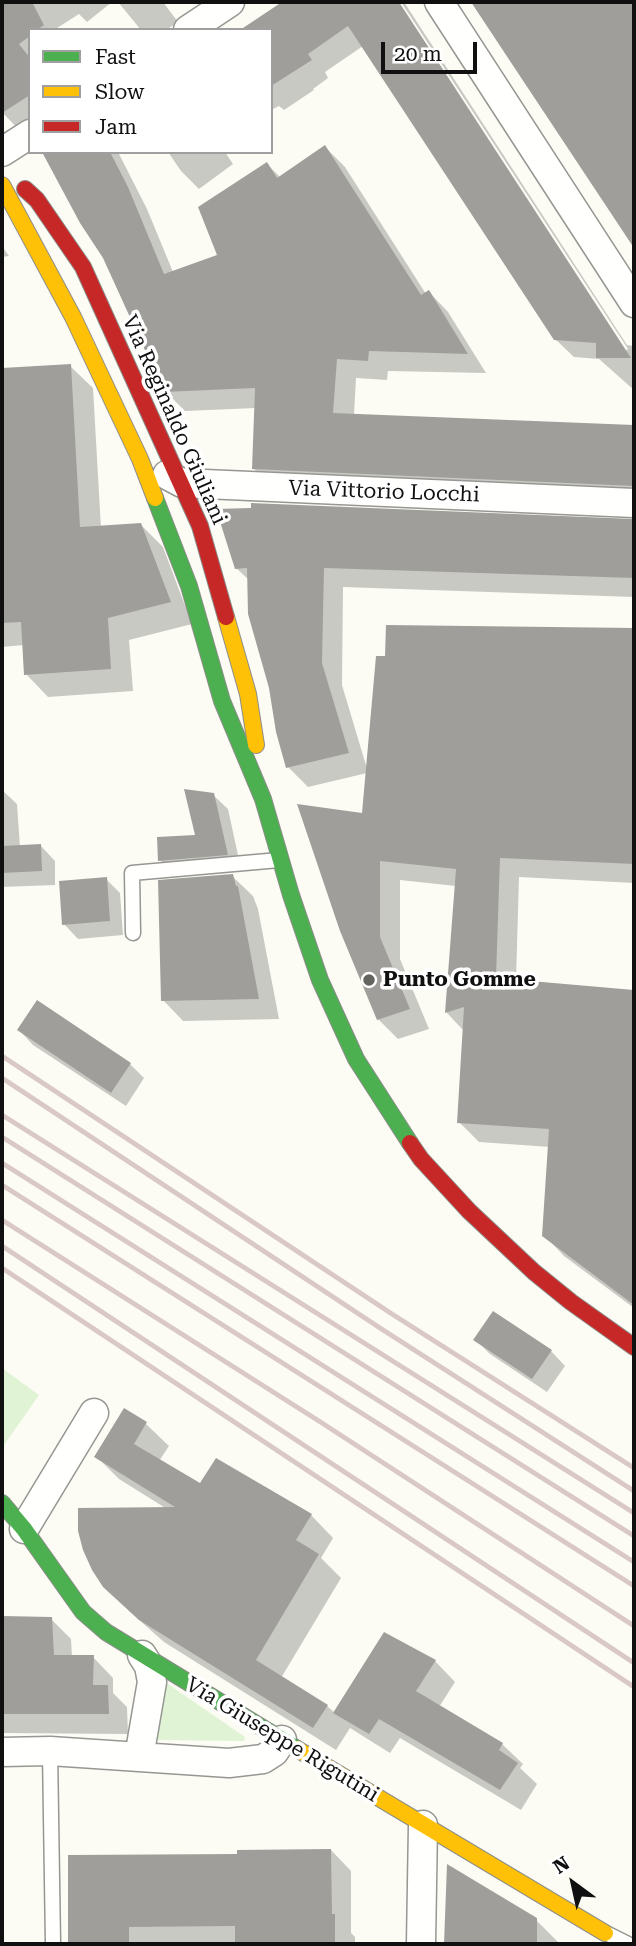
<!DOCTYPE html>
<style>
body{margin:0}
#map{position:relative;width:636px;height:1946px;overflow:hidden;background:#fcfcf5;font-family:"Roboto Serif",serif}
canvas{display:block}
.frame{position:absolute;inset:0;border:4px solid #101010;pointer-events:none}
.legend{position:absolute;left:28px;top:28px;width:245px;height:126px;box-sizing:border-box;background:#fff;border:2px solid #9f9f9f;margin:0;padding:9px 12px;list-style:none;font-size:21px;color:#101010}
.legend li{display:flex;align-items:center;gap:14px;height:35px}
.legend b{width:35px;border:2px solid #9f9f9f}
.north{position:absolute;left:538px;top:1848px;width:70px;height:70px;-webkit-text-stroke:5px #fff;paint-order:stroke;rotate:327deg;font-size:19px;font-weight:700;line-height:28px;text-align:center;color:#101010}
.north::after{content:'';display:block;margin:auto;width:24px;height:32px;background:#101010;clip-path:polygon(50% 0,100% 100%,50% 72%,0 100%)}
.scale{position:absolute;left:381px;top:42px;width:96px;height:32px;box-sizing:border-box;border:4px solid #101010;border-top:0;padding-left:9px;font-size:21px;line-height:24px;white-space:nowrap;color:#101010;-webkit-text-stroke:5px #fff;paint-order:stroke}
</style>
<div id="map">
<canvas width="636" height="1946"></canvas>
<div class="frame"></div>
<ul class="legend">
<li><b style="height:9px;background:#4caf50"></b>Fast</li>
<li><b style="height:9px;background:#ffc107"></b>Slow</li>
<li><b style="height:9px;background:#c62828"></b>Jam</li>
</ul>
<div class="north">N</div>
<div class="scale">20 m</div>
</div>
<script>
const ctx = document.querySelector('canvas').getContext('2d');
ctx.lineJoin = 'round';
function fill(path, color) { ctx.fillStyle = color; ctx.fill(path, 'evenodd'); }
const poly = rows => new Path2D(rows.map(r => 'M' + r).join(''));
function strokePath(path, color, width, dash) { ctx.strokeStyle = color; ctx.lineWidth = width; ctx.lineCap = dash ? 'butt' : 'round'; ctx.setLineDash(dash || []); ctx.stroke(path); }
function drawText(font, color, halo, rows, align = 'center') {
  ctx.font = font + ' "Roboto Serif",serif'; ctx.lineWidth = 7; ctx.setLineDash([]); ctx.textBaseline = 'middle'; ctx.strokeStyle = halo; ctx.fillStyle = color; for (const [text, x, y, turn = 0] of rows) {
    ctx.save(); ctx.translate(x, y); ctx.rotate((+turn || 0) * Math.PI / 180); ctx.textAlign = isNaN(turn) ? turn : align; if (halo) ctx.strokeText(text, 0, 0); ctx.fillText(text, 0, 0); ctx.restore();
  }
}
const green = poly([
 [2,1368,39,1395,2,1448],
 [165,1682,245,1737,244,1741,154,1740]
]);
const shadow = poly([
 [2,2,112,2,87,22,79,14,54,30,30,30,30,124,20,131,2,112],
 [118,2,163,2,178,22,166,30,141,30],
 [283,2,397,2,625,351,628,349,401,2,404,2,627,345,634,346,634,390,599,359,574,357,555,339,363,46,325,72,328,78,313,89,314,90,284,110,279,106,271,110,271,30,242,30],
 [474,2,634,2,634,248],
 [325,147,345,167,426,294,429,292,448,312,486,373,388,371,387,380,356,378,354,415,634,427,634,505,274,489,254,469,256,408,185,411,165,391,59,152,118,152,147,209,173,272,220,256,267,164,281,178],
 [168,152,225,152,233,164,199,189,181,171],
 [2,246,9,256,2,257],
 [70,366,93,388,101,528,140,524,163,547,192,624,129,640,133,691,48,697,26,674,24,645,2,647,2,369],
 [252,505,634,521,634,597,343,587,342,685,368,772,387,658,387,627,634,630,634,883,519,877,516,981,634,991,634,1308,564,1256,544,1235,550,1147,479,1142,459,1122,464,1031,447,1013,456,886,400,880,400,959,429,1029,398,1039,378,1019,364,815,367,773,308,787,288,767,249,580,236,568],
 [2,790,17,804,20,847,41,846,55,861,55,885,2,887],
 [213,795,228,809,241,869,174,875,160,860,197,837],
 [232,876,253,896,258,909,279,1019,183,1021,163,1000],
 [106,879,120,893,123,935,78,939,64,924],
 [19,1030,130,1064,144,1078,126,1106,33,1045],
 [476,1340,551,1351,565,1366,547,1392,490,1354],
 [146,1424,169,1446,159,1461,201,1485,311,1515,333,1538,321,1558,341,1578,281,1678,327,1706,335,1713,384,1634,435,1661,455,1682,439,1707,502,1744,523,1764,520,1768,537,1784,521,1810,400,1738,390,1753,350,1728,336,1750,164,1642,128,1610,167,1509,119,1479,96,1456],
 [2,1619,51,1619,71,1639,72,1657,93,1657,113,1678,113,1693,127,1707,128,1734,2,1733],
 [331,1850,351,1871,351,1933,355,1937,355,1944,70,1944,69,1857,239,1855],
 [448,1867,536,1920,560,1944,446,1944]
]);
const building = poly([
 [2,2,32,2,44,25,37,30,30,30,30,36,19,44,30,58,30,95,2,113],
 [282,2,399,2,631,358,596,358,596,343,554,340,348,26,308,54,312,60,271,86,271,30,240,30],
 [471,2,634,2,634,248,510,61],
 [325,145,421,295,429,290,468,354,369,351,368,361,337,359,333,413,634,425,634,486,252,469,255,388,164,392,103,258,80,223,42,152,110,152,128,187,164,274,217,255,198,207,267,162,277,178],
 [71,364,80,527,141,523,171,602,108,618,111,669,24,675,21,622,2,623,2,368],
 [251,503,634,519,634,578,324,568,322,663,349,753,286,768,276,732,269,688,248,614,247,568,235,569,216,509,251,508],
 [386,625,634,628,634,864,500,858,496,978,634,990,634,1305,542,1236,549,1129,457,1123,464,1007,445,1013,456,869,380,861,380,937,410,1009,377,1020,340,931,297,804,362,813,376,656,385,656],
 [184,789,214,793,228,855,158,861,157,837,195,835],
 [41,844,42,871,2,873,2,846],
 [233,874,236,886,238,886,259,999,161,1001,158,880],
 [107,877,110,921,62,925,59,881],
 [37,1000,131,1063,111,1093,17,1030],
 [493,1311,552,1350,532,1379,473,1340],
 [124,1408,147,1422,134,1444,200,1483,216,1458,312,1514,296,1540,319,1554,256,1660,328,1705,313,1728,139,1620,103,1587,92,1570,83,1550,78,1531,78,1508,175,1507,94,1457],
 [2,1616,52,1617,54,1655,94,1655,93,1685,108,1685,109,1714,4,1714],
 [384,1632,436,1660,416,1691,503,1743,499,1750,518,1763,500,1790,379,1719,369,1734,333,1713],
 [331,1849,332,1914,335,1914,335,1944,235,1944,235,1926,129,1927,129,1944,68,1944,68,1855,237,1854,237,1850],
 [447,1864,537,1918,537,1944,444,1944]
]);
const lane = poly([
 [133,933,132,873,279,860],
 [50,1751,53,1944],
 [606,1933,628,1944]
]);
const street = poly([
 [439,2,634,303],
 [188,30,230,2],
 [2,152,30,134],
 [167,475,182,483,634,503],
 [24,1529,94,1413],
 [2,1752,50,1751,229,1763,263,1759,274,1752,282,1740],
 [139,1757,152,1682,149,1666,142,1655],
 [421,1944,423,1825]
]);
const fast = poly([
 [155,498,189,586,222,701,263,799,291,895,320,980,356,1059,410,1143],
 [2,1503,24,1529,83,1612,106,1632,297,1749]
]);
const slow = poly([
 [2,185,73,317,140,459,155,498],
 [226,617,248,694,256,745],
 [297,1749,605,1933]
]);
const jam = poly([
 [25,189,37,200,83,267,200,526,226,617],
 [410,1143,421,1159,469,1211,534,1272,571,1302,634,1347]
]);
const rail = poly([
 [2,1056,392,1314,634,1468],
 [2,1078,380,1328,634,1491],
 [2,1115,634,1513],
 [2,1137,634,1536],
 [2,1163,634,1562],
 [2,1185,634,1586],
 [2,1220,322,1423,634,1626],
 [2,1246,634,1663],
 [2,1268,634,1687]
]);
const markers = [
 [369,980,7,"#636360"]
];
const streetNames = [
 ["Via Reginaldo Giuliani",174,420,66],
 ["Via Vittorio Locchi",384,492,2],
 ["Via Giuseppe Rigutini",282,1740,31]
];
const poiNames = [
 ["Punto Gomme",383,980]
];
fill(green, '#e0f3d4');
fill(shadow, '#0003');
fill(building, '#a09e9a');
strokePath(lane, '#969693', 17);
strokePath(street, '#969693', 31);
strokePath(fast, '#8d8d8a', 18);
strokePath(slow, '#8d8d8a', 18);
strokePath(jam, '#8d8d8a', 18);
strokePath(lane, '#fffffe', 14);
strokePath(street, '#fffffe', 28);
strokePath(fast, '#4caf50', 16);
strokePath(slow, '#ffc107', 16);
strokePath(jam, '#c62828', 16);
strokePath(rail, '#d9c8c5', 5);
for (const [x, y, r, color] of markers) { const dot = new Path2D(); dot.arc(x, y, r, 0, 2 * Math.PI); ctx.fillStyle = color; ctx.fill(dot); strokePath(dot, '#fff', 2.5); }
drawText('21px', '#101010', '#fff', streetNames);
drawText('bold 21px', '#101010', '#fff', poiNames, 'left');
</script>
